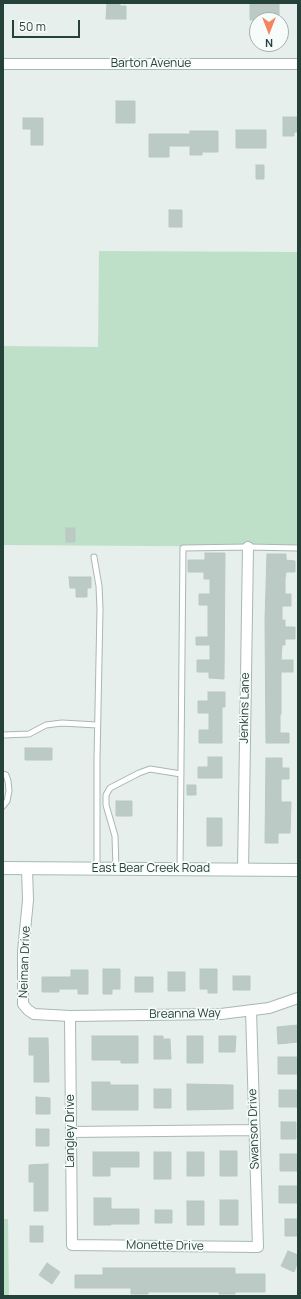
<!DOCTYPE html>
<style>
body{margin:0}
#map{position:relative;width:301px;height:1299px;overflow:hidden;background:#e6efeb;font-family:Manrope,sans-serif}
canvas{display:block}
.frame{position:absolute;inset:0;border:4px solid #24423a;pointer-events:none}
.north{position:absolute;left:249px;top:12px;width:40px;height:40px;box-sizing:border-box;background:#f7fbf9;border:1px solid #a3b1ad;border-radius:50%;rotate:180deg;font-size:11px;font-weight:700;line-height:16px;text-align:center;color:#24423a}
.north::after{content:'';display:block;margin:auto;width:14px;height:18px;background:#f4845f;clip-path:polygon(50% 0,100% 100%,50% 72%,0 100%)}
.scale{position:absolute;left:12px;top:20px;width:68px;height:18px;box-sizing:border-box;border:2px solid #24423a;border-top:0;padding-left:5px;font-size:12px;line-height:14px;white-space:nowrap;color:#24423a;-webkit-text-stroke:3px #f7fbf9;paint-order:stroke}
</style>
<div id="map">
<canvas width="301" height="1299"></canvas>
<div class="frame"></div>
<div class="north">N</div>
<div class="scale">50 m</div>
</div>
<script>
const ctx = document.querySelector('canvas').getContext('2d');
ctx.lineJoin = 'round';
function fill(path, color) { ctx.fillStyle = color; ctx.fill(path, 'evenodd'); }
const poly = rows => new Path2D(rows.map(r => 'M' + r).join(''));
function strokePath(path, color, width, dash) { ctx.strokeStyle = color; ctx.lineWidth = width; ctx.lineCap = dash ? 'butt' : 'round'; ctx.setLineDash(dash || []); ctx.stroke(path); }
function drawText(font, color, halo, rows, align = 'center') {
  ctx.font = font + ' Manrope,sans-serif'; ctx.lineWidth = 3.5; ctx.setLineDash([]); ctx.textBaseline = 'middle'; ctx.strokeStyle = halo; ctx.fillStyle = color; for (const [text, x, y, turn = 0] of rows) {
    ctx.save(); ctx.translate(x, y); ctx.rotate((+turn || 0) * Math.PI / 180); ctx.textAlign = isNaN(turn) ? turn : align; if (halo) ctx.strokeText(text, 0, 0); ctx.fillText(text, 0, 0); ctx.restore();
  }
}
const green = poly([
 [99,251,298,252,298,547,3,545,3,346,98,347],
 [3,1219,8,1219,9,1296,3,1296]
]);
const building = poly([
 [107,3,120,3,120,6,126,6,126,19,106,19,107,3],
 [250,3,279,3,279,18,272,18,272,20,250,20,250,3],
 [116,101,135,101,135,123,116,123,116,101],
 [283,117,298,117,298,132,294,132,294,136,283,136,283,117],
 [23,118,43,118,43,145,31,145,31,129,23,129,23,118],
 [236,130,266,130,266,148,236,148,236,130],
 [190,131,218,131,218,152,202,152,202,155,190,155,190,146,169,146,169,157,149,157,149,134,190,134,190,131],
 [256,165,264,165,264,179,256,179,256,165],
 [169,210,182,210,182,227,169,227,169,210],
 [66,528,75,528,75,542,66,542,66,528],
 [205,553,225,553,224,679,209,678,209,672,197,672,197,660,210,660,210,645,196,645,196,637,208,637,208,605,199,605,199,594,210,594,210,579,204,579,204,572,188,572,188,560,205,560,205,553],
 [267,554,286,554,286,560,295,561,295,572,286,572,285,579,285,594,291,594,291,606,282,606,282,620,285,620,285,627,295,627,295,639,285,639,285,645,282,645,281,660,293,660,293,672,281,672,281,714,280,714,280,733,289,733,289,743,266,743,265,620,267,554],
 [69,577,91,577,91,588,87,588,87,597,76,597,76,588,70,588,69,577],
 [208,692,225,692,225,707,222,707,222,743,199,743,199,730,209,730,209,713,198,713,198,701,208,701,208,692],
 [25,748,52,748,52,760,25,760,25,748],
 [208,757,222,757,222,778,198,778,198,767,208,767,208,757],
 [266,758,282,758,282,768,289,768,289,779,281,779,281,802,291,802,290,833,278,833,278,843,265,843,266,758],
 [187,785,196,785,196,795,187,795,187,785],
 [116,801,132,801,132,816,116,816,116,801],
 [207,818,222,818,222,846,207,846,207,818],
 [103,969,120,969,120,989,112,989,112,994,103,994,103,969],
 [200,969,217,969,217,993,208,993,208,989,200,989,200,969],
 [71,970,88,970,88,994,78,994,78,989,59,989,59,992,42,992,42,977,71,977,71,970],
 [168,972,185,972,185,991,168,991,168,972],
 [233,976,250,976,250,990,233,990,233,976],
 [135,977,153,977,153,992,135,992,135,977],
 [298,1025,298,1042,278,1044,277,1027,298,1025],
 [92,1036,138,1036,138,1063,121,1063,121,1060,92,1060,92,1036],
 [154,1036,163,1036,163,1039,170,1039,171,1059,154,1059,154,1036],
 [187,1036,203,1036,203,1063,187,1063,187,1036],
 [219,1036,236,1036,235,1052,219,1052,219,1036],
 [29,1038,48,1038,49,1082,34,1082,34,1055,29,1055,29,1038],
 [278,1057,298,1057,298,1074,278,1074,278,1057],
 [92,1082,110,1082,110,1085,138,1085,138,1110,92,1110,92,1082],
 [187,1084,233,1085,233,1109,187,1110,187,1084],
 [154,1089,171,1089,171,1108,154,1108,154,1089],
 [279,1090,298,1090,298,1107,279,1107,279,1090],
 [36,1097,50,1098,50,1114,36,1114,36,1097],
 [281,1122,296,1122,296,1139,281,1139,281,1122],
 [36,1129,49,1129,49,1146,36,1146,36,1129],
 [220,1151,237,1151,237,1176,220,1176,220,1151],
 [93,1152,139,1152,139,1167,110,1167,110,1176,93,1176,93,1152],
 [154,1152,171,1152,171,1179,154,1179,154,1152],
 [187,1152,204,1152,204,1176,187,1176,187,1152],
 [280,1154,298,1154,298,1171,280,1171,280,1154],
 [48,1164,48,1211,34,1211,34,1182,29,1182,29,1165,48,1164],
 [279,1186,298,1186,298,1203,279,1203,279,1186],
 [94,1198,111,1198,111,1209,139,1209,139,1224,111,1224,111,1225,94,1225,94,1198],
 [220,1200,238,1200,238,1225,220,1225,220,1200],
 [187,1201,204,1201,204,1225,187,1225,187,1201],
 [155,1210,172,1210,172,1223,155,1223,155,1210],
 [285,1219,298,1219,298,1236,285,1236,285,1219],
 [30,1226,43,1226,43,1242,30,1242,30,1226],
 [288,1251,298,1255,298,1262,294,1272,281,1266,288,1251],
 [47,1263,60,1272,52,1284,39,1275,47,1263],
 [103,1268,235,1268,235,1274,265,1274,265,1292,235,1292,235,1294,219,1294,219,1292,148,1292,148,1294,131,1294,131,1288,75,1288,75,1275,103,1275,103,1268]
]);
const service = poly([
 [94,557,99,586,100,609,97,759,97,868],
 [3,735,29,734,46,725,62,723,97,725],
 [3,774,6,775,8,781,9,791,7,801,3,806],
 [116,869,115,836,106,805,106,795,110,788,139,773,150,769,181,774],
 [180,869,183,548,248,547,298,548]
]);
const minor = poly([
 [3,64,298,64],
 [27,869,28,900,23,951,23,1004,28,1010,34,1014,70,1016,221,1014,269,1008,298,998],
 [243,870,248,547],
 [70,1016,72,1245,258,1247,251,1010],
 [71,1132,254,1130]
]);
const secondary = poly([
 [3,868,298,870]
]);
const streetNames = [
 ["Barton Avenue",151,64],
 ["Jenkins Lane",245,708,-89],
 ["East Bear Creek Road",151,869],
 ["Neiman Drive",25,962,-88],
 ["Breanna Way",185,1014,-1],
 ["Swanson Drive",254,1129,-92],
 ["Langley Drive",71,1131,-90],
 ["Monette Drive",165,1246,1]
];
fill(green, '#bfe0c8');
fill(building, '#bbcac4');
strokePath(building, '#b8c9c2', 1);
strokePath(service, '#a8b8b2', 7);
strokePath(minor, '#a8b8b2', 12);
strokePath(secondary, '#a4bbb3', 14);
strokePath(service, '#fff', 5);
strokePath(minor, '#fff', 10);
strokePath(secondary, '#fff', 12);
drawText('12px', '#24423a', '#f7fbf9', streetNames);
</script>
